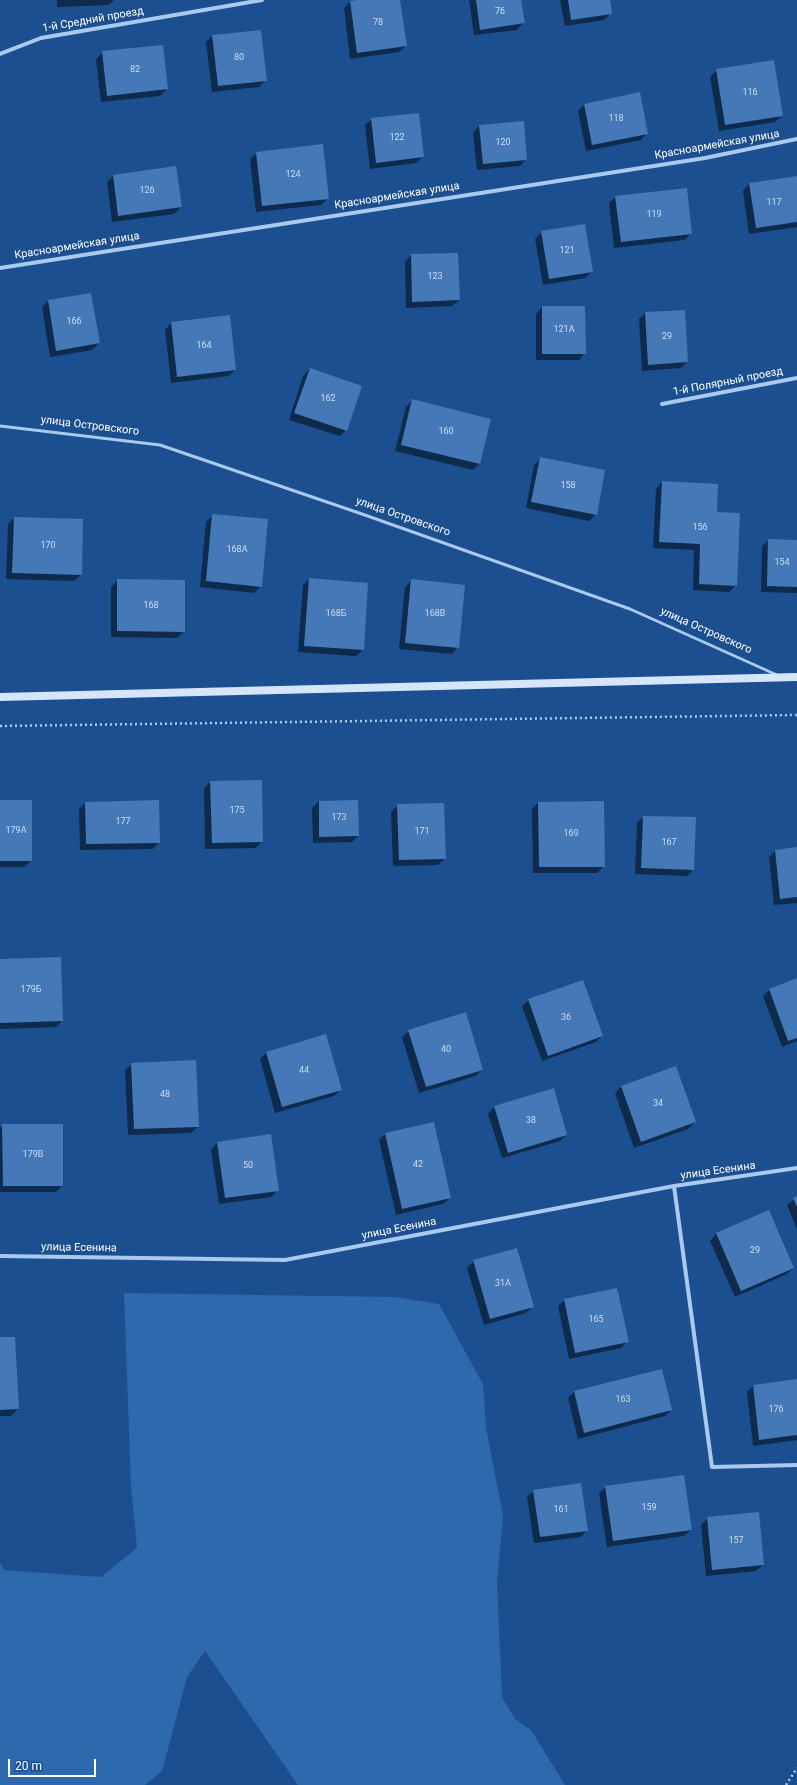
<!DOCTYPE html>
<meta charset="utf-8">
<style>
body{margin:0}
#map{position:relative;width:797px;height:1785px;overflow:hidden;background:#1b4f8f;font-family:Roboto,sans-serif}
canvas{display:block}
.scale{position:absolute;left:8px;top:1759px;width:88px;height:18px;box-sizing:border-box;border:2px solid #fff;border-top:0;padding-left:5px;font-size:12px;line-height:14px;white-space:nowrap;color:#fff;-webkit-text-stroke:3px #1b4f8f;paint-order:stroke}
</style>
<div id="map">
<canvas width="797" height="1785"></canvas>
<div class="scale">20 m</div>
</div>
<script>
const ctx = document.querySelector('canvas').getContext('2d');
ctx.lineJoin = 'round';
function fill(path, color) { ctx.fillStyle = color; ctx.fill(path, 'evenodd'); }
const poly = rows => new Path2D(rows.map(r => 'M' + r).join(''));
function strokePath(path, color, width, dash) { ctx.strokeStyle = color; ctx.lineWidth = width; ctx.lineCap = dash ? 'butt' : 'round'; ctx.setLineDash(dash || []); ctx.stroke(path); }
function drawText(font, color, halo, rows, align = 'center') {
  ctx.font = font + ' Roboto,sans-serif'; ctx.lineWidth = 3; ctx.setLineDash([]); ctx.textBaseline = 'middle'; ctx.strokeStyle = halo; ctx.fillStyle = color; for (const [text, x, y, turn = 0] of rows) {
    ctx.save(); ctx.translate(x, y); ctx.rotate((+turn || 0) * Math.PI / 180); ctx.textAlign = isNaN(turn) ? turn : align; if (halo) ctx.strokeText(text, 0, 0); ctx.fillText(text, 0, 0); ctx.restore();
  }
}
const green = poly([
 [124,1293,395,1297,439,1304,483,1384,486,1428,503,1515,497,1583,502,1697,515,1719,531,1730,565,1785,298,1785,205,1651,187,1677,162,1771,145,1785,0,1785,0,1563,4,1570,101,1577,137,1548,131,1486]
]);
const shadow = poly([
 [57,0,114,0,108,5,57,7],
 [364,0,399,0,406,46,399,52,350,59,344,8,350,2],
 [469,0,520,0,523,23,517,30,474,35],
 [560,0,609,0,611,13,604,20,565,26],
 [212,36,266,80,259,87,212,92,206,42],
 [103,52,167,89,160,96,101,102,96,59],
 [717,70,782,116,775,122,719,131,710,77],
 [639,93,647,133,641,140,586,151,578,111,584,105],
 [372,119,423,157,416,163,370,169,365,125],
 [479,126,526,159,520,166,477,170,473,133],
 [257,153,328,198,321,205,256,212,250,159],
 [113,176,181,207,174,214,112,222,107,182],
 [797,177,797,227,749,234,743,191,749,184],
 [615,197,691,233,685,240,614,248,609,203],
 [542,232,592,271,585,278,543,285,535,239],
 [411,255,459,300,452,306,406,308,405,262],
 [48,301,99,343,92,350,50,357,42,307],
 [542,307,585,353,579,360,536,360,536,314],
 [645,313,687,362,681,368,642,371,639,319],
 [171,323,235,370,229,376,171,383,165,330],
 [310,369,346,430,340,436,289,420,303,376],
 [412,401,490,420,479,464,473,470,395,451,406,407],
 [541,458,596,514,589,521,526,508,534,465],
 [662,482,716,513,736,585,729,592,693,590,694,550,653,548,656,489],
 [213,515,261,586,254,593,200,587,206,522],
 [14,518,81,575,74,581,6,579,8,524],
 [769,540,797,541,797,593,761,592,762,546],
 [309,579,363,650,356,656,298,652,303,585],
 [118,580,184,631,177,638,111,637,111,587],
 [412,580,458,647,452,654,399,649,405,587],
 [210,782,262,841,256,848,205,849,204,788],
 [0,801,31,861,24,867,0,867],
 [319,801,357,801,358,836,352,842,313,843,312,808],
 [85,803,159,842,153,849,80,850,79,809],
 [538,803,604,866,597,873,533,873,532,809],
 [398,805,445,859,438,865,393,866,391,812],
 [643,817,693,870,687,876,635,874,637,823],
 [797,848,797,903,774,905,769,857,775,851],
 [0,960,62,1021,56,1027,0,1029],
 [797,979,797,1041,782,1047,763,996,770,989],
 [529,1000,602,1036,596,1042,542,1061,522,1006],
 [409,1031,482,1070,476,1076,419,1093,402,1037],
 [267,1052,341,1089,334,1096,275,1113,260,1059],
 [132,1064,198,1127,191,1133,128,1135,125,1070],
 [621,1087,695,1122,688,1129,634,1148,615,1093],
 [553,1090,566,1135,560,1141,502,1158,488,1114,494,1107],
 [433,1123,450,1198,443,1204,396,1215,379,1140,385,1134],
 [3,1125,62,1186,56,1192,0,1192,0,1128],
 [270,1135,278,1190,271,1197,219,1204,211,1150,217,1143],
 [797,1197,797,1229,787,1205],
 [768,1212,793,1268,787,1274,735,1297,710,1241,716,1234],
 [474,1261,532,1307,526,1313,484,1325,467,1268],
 [565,1300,627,1342,621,1348,569,1359,558,1306],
 [0,1338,14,1338,18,1409,11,1416,0,1416],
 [661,1370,671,1410,665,1416,578,1439,568,1398,574,1392],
 [797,1380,797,1440,753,1446,747,1392,753,1386],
 [606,1487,691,1530,684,1536,607,1547,599,1493],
 [534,1491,587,1530,581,1537,534,1543,527,1497],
 [708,1518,763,1565,756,1571,706,1576,701,1525]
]);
const building = poly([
 [357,0,400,0,407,46,357,53,350,1],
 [476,0,521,0,525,23,480,30],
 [568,0,610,0,612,14,571,20],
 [261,30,267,81,218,86,212,35],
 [163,45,168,89,107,96,102,51],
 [774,60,783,116,725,125,716,69],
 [640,92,648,134,592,145,584,104],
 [419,113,424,157,376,163,371,118],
 [524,121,527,160,483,164,479,125],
 [323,144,329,199,262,206,256,152],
 [176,166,182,207,118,216,113,175],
 [797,176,797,222,756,228,749,183],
 [687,188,692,234,621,242,615,196],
 [585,224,593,272,549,279,541,231],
 [458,253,460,300,412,302,411,254],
 [91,293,100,343,56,351,48,300],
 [542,306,585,306,586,354,542,354],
 [685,310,688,362,648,365,645,312],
 [230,315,236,370,177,377,171,322],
 [310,368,362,386,347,431,294,413],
 [412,399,491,419,480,464,401,445],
 [540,457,605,470,597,515,531,502],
 [662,481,718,484,717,512,740,513,737,586,699,584,700,544,659,542],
 [212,514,268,519,262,587,206,581],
 [14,517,83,519,82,575,12,573],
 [768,539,797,540,797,587,767,586],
 [309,578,368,583,364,650,304,646],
 [117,579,185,580,185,632,117,631],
 [411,579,465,585,459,648,405,643],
 [262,780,263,842,212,843,210,781],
 [0,800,32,800,32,861,0,861],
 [159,800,160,843,86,844,85,802],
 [358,800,359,836,319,837,319,801],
 [604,801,605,867,539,867,538,802],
 [444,803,446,859,399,860,397,804],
 [643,816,696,817,694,870,641,868],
 [797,847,797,897,780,899,775,850],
 [61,957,63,1021,0,1023,0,959],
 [797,978,797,1038,788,1041,769,989],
 [583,980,603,1036,548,1056,528,999],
 [466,1012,483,1070,426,1087,408,1030],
 [326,1034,342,1090,282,1107,266,1052],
 [196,1060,199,1127,134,1129,131,1063],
 [676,1066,696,1122,641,1142,621,1086],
 [554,1088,567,1135,508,1153,494,1106],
 [434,1122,451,1198,402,1209,385,1133],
 [2,1124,63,1124,63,1186,3,1186],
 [271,1134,279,1191,225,1198,217,1142],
 [797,1196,797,1207,793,1198],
 [769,1210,794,1268,741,1291,716,1233],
 [517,1248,534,1307,490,1319,473,1260],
 [617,1288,629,1342,575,1353,564,1299],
 [0,1337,15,1337,19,1409,0,1410],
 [662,1369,672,1410,584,1433,574,1391],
 [797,1379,797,1435,759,1440,753,1385],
 [684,1475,692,1530,613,1541,605,1486],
 [581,1483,588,1531,540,1537,533,1490],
 [759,1512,764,1565,712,1570,707,1517]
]);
const path = poly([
 [0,726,797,715],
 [786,1785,797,1768]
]);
const lane = poly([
 [0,426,160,445,362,514,630,609,777,675]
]);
const street = poly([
 [0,54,41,38,262,0],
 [0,268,705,158,797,139],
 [662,404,797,378],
 [674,1186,712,1467,797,1465],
 [0,1256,285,1260,674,1186,797,1168]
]);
const secondary = poly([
 [0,697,797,677]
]);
const numberNames = [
 ["76",500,12],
 ["78",378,23],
 ["80",239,58],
 ["82",135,70],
 ["116",750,93],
 ["118",616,119],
 ["122",397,138],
 ["120",503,143],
 ["124",293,175],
 ["126",147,191],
 ["117",774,203],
 ["119",654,215],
 ["121",567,251],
 ["123",435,277],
 ["166",74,322],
 ["121А",564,330],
 ["29",667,337],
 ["164",204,346],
 ["162",328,399],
 ["160",446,432],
 ["158",568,486],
 ["156",700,528],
 ["170",48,546],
 ["168А",237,550],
 ["154",782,563],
 ["168",151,606],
 ["168Б",336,614],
 ["168В",435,614],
 ["175",237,811],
 ["173",339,818],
 ["177",123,822],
 ["179А",16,831],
 ["171",422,832],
 ["169",571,834],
 ["167",669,843],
 ["179Б",31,990],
 ["36",566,1018],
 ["40",446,1050],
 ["44",304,1071],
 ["48",165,1095],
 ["34",658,1104],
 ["38",531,1121],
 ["179В",33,1155],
 ["42",418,1165],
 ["50",248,1166],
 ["29",755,1251],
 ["31А",503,1284],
 ["165",596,1320],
 ["163",623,1400],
 ["176",776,1410],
 ["159",649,1508],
 ["161",561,1510],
 ["157",736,1541]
];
const streetNames = [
 ["1-й Средний проезд",93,20,-10],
 ["Красноармейская улица",717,145,-10],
 ["Красноармейская улица",397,196,-9],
 ["Красноармейская улица",77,246,-9],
 ["1-й Полярный проезд",728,382,-11],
 ["улица Островского",90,426,7],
 ["улица Островского",403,517,19],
 ["улица Островского",706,631,24],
 ["улица Есенина",718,1171,-8],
 ["улица Есенина",399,1229,-11],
 ["улица Есенина",79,1248,1]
];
fill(green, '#2e69ad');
fill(shadow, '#0007');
fill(building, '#4478b7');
strokePath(path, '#a9c9ee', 2.5, [2, 3]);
strokePath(lane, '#a9c9ee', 3);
strokePath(street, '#a9c9ee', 4);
strokePath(secondary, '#d6e6fa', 8);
drawText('9px', '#d0dded', null, numberNames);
drawText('11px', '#fff', '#1b4f8f', streetNames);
</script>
